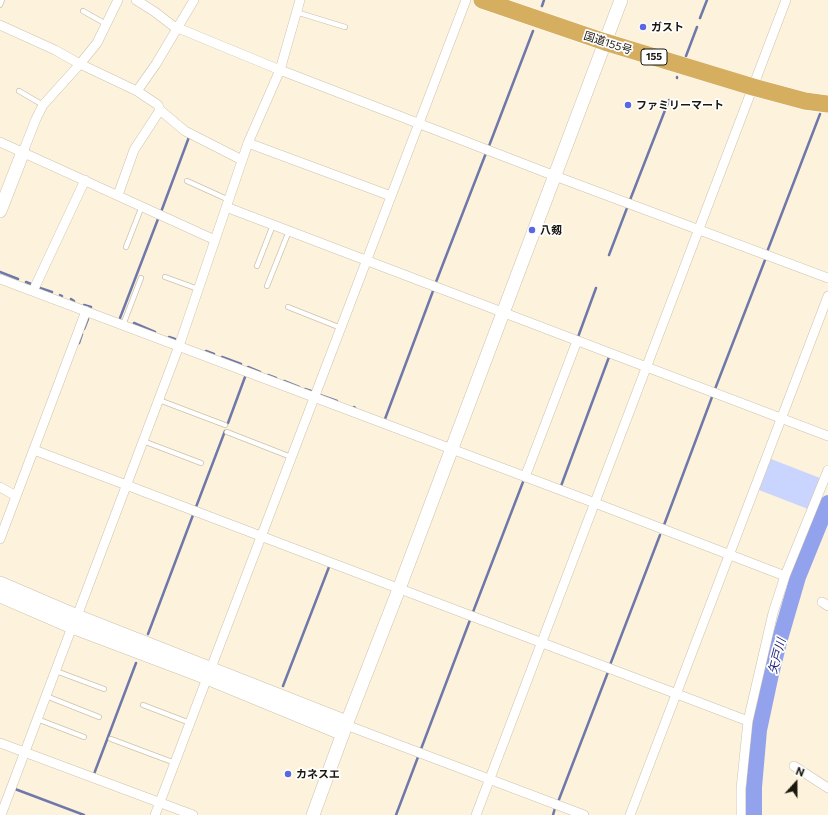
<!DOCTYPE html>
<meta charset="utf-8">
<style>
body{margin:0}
#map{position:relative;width:828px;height:815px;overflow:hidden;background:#fdf2dc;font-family:Commissioner,sans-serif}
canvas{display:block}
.north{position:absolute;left:776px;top:763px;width:40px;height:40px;-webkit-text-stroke:3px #fff;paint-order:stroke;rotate:21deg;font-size:11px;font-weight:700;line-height:16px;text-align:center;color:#1b170f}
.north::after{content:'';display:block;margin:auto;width:14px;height:18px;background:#1b170f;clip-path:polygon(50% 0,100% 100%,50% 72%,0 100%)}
</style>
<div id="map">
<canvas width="828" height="815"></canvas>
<div class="north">N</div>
</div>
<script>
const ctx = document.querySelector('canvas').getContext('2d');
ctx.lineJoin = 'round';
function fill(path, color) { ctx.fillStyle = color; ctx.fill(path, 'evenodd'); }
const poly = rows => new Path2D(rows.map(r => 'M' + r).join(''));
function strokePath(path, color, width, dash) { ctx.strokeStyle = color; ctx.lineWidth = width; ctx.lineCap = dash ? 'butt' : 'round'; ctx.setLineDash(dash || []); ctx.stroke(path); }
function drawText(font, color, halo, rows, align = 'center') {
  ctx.font = font + ' Commissioner,"Noto Sans JP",sans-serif'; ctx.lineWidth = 3.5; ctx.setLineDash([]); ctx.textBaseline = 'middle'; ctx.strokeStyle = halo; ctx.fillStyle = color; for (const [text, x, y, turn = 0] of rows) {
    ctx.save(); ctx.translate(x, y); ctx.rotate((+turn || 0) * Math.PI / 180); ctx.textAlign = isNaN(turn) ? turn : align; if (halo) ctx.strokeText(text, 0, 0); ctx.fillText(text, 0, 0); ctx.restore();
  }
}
const green = poly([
 [771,459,820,478,808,509,759,490]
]);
const stream = poly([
 [542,6,544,0],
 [700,18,707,0],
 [686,56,697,27],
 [677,78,677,77],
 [489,146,533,31],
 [630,200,669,100],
 [161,212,189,137],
 [767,252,820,114],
 [609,255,627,208],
 [0,272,18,279],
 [26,282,31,284],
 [436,282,486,153],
 [40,288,52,292],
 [60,295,62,296],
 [71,299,74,301],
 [84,305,91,307],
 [120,318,158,219],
 [134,323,155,332],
 [84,329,88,319],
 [169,337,175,339],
 [579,337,578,337,596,288],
 [79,343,82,334],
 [206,351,214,354],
 [222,357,241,364],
 [248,367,260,372],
 [268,375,276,378],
 [284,381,299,387],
 [305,389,311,391],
 [715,389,765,260],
 [320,395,337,401],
 [354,407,355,408],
 [385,419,433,291],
 [228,423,245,377],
 [561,486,609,357],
 [196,507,225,431],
 [664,525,712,397],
 [473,612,523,482],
 [148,634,193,515],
 [610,665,660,535],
 [283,686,329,567],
 [421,749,470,620],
 [94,774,136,663],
 [15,789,84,815],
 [558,802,608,672],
 [396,815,418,757],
 [553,815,555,808]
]);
const river = poly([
 [754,815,754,787,759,730,771,674,779,642,798,577,828,503]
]);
const lane = poly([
 [0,5,2,0],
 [83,11,106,24],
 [296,12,345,27],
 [19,91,43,105],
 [187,181,229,200],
 [126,247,142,206],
 [257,266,273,225],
 [165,277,198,289],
 [267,286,289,231],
 [288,307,341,328],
 [123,325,141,278],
 [159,400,225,425],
 [227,432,291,457],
 [143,441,201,463],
 [56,671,104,689],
 [46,696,99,717],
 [143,705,190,723],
 [37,719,84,737],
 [111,739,175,763]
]);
const street = poly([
 [136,0,155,12,177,29],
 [0,25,55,50,80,64,137,91,158,105,160,110,185,131,242,160],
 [178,28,280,70,555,176,828,278],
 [137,91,156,64,194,0],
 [0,142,215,240],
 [248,143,391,196],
 [23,152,36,119,43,105,80,64,97,43,118,0],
 [118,195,134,150,160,110],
 [226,207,828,436],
 [0,279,595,503,785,576],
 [33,291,85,180],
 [34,450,748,721],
 [525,477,577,341],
 [0,487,16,496],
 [0,539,86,311],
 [822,602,828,606],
 [77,616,179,346,248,143,280,70,300,0],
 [211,668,466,0],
 [346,725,584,815],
 [0,743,193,815],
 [794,766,828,788],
 [1,815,72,627],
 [155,815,207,678],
 [476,815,786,0],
 [630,815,828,296],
 [741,815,741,789,748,721,773,613,785,576,828,470]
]);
const secondary = poly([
 [0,211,23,152],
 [0,583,77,616,347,722],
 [0,596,72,627,207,678,343,734],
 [313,815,346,725,399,589,466,411,621,0]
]);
const highway = poly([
 [482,0,605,42,753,87,805,101,828,104]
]);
const markers = [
 [643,27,4,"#5968df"],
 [628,105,4,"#5968df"],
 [532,230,4,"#5968df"],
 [288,774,4,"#5968df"]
];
const shields = [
 [654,57,26]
];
const shieldNames = [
 ["155",654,57]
];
const poiNames = [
 ["ガスト",651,27],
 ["ファミリーマート",636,105],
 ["八剱",540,230],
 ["カネスエ",296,774]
];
const streetNames = [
 ["国道155号",608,43,18]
];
const waterNames = [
 ["矢戸川",777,656,-75]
];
fill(green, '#c9d4ff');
strokePath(stream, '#6e78aa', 2.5);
strokePath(river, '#92a2ed', 16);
strokePath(lane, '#cdc2ad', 6);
strokePath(street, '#cdc2ad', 10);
strokePath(secondary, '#cdc2ad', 14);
strokePath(highway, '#fff', 18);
strokePath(lane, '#fff', 4.5);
strokePath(street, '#fff', 9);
strokePath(secondary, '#fff', 13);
strokePath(highway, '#d5ae60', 17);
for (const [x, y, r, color] of markers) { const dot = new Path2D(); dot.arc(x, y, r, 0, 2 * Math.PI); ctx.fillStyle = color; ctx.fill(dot); strokePath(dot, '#fff', 1.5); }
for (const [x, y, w] of shields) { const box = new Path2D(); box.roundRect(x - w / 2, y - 8, w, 16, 3); ctx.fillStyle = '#fff'; ctx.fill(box); strokePath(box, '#1b170f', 1); }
drawText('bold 10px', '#1b170f', null, shieldNames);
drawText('bold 11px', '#1b170f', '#fff', poiNames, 'left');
drawText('11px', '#1b170f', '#fff', streetNames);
drawText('italic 12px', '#1f2175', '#fff', waterNames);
</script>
